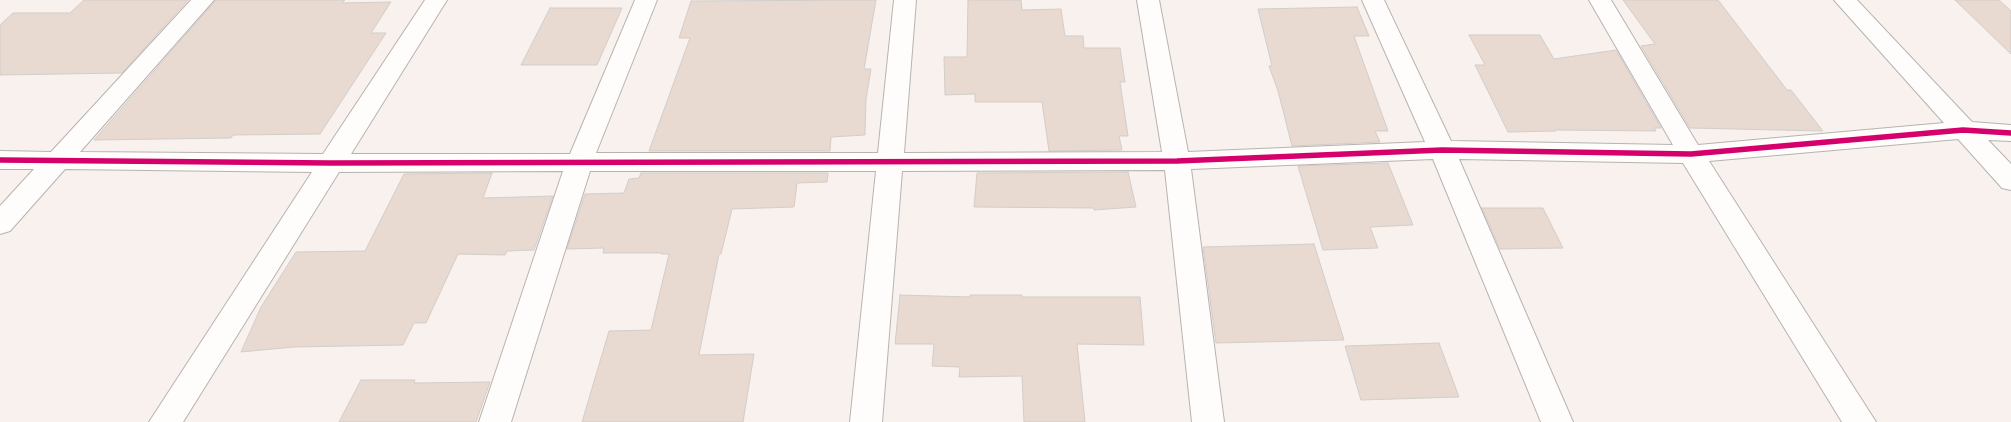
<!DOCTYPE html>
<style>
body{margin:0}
canvas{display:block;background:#f8f1ee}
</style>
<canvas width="2011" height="422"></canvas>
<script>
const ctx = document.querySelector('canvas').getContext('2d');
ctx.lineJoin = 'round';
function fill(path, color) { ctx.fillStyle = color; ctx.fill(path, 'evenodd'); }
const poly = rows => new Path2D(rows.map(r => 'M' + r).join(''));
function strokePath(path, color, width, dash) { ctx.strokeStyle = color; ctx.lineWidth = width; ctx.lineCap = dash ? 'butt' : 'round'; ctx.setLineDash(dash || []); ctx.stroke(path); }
const building = poly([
 [84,0,188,0,122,73,0,75,0,25,13,13,70,13,84,0],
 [216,0,345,0,342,3,391,2,371,33,386,33,320,134,233,135,231,138,94,140,216,0],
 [876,0,864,69,871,69,866,99,865,135,831,137,830,151,649,151,690,38,679,38,691,1,876,0],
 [968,0,1021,0,1022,10,1061,9,1065,36,1083,36,1084,48,1120,48,1125,82,1120,82,1128,136,1119,136,1122,150,1049,151,1042,102,975,102,975,94,945,95,944,57,967,57,968,0],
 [1623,0,1718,0,1787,90,1791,90,1823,131,1690,128,1641,46,1655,44,1623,0],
 [1955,0,1999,0,2011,11,2011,54,1955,0],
 [1357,7,1369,36,1354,36,1388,131,1375,131,1380,142,1292,146,1278,91,1269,66,1272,66,1258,9,1357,7],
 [550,8,622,8,597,65,521,65,550,8],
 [1469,35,1540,35,1554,59,1616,50,1661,128,1654,128,1656,131,1555,130,1556,131,1508,132,1475,65,1485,65,1469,35],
 [1388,163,1413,225,1370,227,1378,248,1323,250,1298,166,1388,163],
 [1128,172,1136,207,1094,210,1094,208,974,207,977,173,1128,172],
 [492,173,483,198,553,196,534,250,507,251,505,255,458,254,426,323,414,323,403,345,294,347,241,352,261,307,296,252,365,251,404,174,492,173],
 [641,173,828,173,827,182,797,183,794,207,732,209,721,254,719,254,699,355,754,354,743,422,582,422,609,331,651,330,669,254,661,254,662,253,603,253,604,248,567,249,585,194,624,193,629,179,639,178,641,173],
 [1482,208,1543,208,1563,248,1500,249,1482,208],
 [1314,244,1344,340,1216,343,1203,247,1314,244],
 [900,295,970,297,970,295,1022,295,1022,297,1140,297,1144,345,1077,344,1085,422,1024,422,1022,376,959,377,960,367,932,366,934,344,895,344,900,295],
 [1439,343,1459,397,1361,400,1345,346,1439,343],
 [361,380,415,380,414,383,490,382,476,422,339,422,361,380]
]);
const minor = poly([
 [191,0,214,0,80,152,323,154,425,0,447,0,351,154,570,154,635,0,657,0,596,153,878,153,894,0,916,0,904,153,1162,152,1137,0,1159,0,1188,152,1425,142,1362,0,1384,0,1451,141,1673,145,1589,0,1611,0,1698,145,1944,123,1834,0,1857,0,1972,122,2011,125,2011,141,1988,140,2011,164,2011,190,2002,188,1958,139,1709,161,1876,422,1842,422,1683,163,1459,159,1573,422,1541,422,1433,159,1191,169,1224,422,1192,422,1165,170,902,171,882,422,850,422,876,171,590,171,511,422,479,422,563,171,339,172,183,422,149,422,312,172,65,169,10,231,0,234,0,206,34,169,0,169,0,151,51,152,191,0]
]);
const cycleway = poly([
 [0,160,331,163,1177,161,1442,150,1691,154,1963,130,2011,133]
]);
fill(building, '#e8d9d1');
strokePath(building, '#d3cdca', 1);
strokePath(minor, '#b8b3b0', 2);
fill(minor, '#fefdfc');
strokePath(cycleway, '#d6006c', 5.5);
</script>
